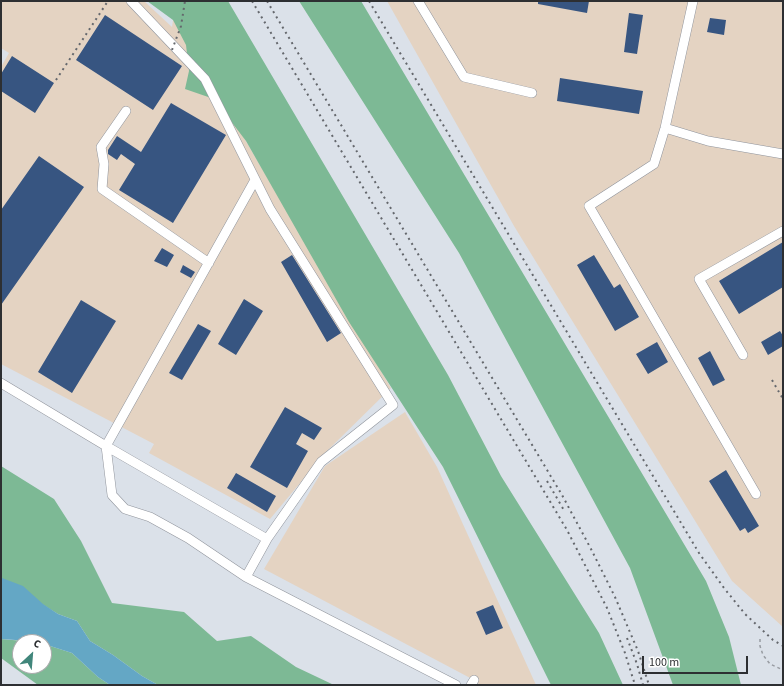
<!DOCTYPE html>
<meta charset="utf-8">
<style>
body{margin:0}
#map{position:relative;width:784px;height:686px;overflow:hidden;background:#dbe1e9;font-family:"Source Sans 3",sans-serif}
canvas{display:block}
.frame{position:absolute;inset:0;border:2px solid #2d2f32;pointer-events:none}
.north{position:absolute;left:12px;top:634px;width:40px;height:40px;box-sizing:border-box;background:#fff;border:1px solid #abacad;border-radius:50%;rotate:26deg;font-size:11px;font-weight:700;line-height:16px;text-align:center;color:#2d2f32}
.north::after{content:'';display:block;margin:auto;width:14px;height:18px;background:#41867b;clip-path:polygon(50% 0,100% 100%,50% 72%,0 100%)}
.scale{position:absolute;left:642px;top:656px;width:106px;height:18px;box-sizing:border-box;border:2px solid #2d2f32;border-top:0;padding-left:5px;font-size:12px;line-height:14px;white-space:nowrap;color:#2d2f32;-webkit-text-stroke:3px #fff;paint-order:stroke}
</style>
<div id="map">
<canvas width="784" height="686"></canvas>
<div class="frame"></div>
<div class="north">С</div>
<div class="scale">100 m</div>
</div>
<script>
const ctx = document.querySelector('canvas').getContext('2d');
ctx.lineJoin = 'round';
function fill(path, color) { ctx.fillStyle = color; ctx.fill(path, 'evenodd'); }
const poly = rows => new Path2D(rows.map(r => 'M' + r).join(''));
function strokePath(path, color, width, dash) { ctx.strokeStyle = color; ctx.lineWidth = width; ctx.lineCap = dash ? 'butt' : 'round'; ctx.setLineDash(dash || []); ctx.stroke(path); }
const industrial = poly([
 [1,1,144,1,172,27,176,1,193,51,391,388,326,452,270,519,149,453,154,444,1,364,1,67,9,53,1,48],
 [387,1,783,1,783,627,732,581,514,226],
 [405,412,437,467,536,685,480,685,474,680,264,569,325,466]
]);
const forest = poly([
 [147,1,228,1,448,375,501,476,599,633,623,685,551,685,443,467,349,322,246,141,214,99,185,89,189,71,186,45,173,20],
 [299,1,361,1,706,581,729,637,741,685,673,685,630,568,459,253],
 [1,466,54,499,81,541,112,603,184,612,217,641,251,636,296,667,334,685,158,685,142,676,113,655,90,641,77,621,58,614,1,579],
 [1,639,35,642,20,642,20,666,44,666,44,644,72,653,98,677,110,685,38,685,1,658]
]);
const water = poly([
 [2,578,23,586,43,604,58,614,77,621,90,641,113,655,142,676,158,685,110,685,98,677,72,653,44,644,44,642,1,639]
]);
const building = poly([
 [538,1,589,1,587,13,538,4],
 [629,13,643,15,637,54,624,52],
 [105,15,182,66,153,110,76,60],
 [710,18,726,20,724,35,707,32],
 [12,56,54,83,35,113,1,91,1,74],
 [560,78,643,91,639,114,557,101],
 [171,103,226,135,173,223,119,190,135,164,121,154,117,160,108,154,108,150,117,136,141,152],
 [39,156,84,187,1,305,1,210],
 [783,242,783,287,739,314,719,281],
 [162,248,174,255,167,267,154,261],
 [292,255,341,333,327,342,281,262],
 [594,255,614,288,620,284,639,317,615,331,577,265],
 [183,265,195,272,191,278,180,272],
 [244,299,263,311,236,355,218,344],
 [81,300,116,321,72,393,38,372],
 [198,324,211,331,182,380,169,373],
 [780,331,783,336,783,346,768,355,761,342],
 [657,342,668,362,648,374,636,354],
 [710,351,725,380,713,386,698,358],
 [285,407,322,428,314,440,302,433,296,444,308,451,287,488,250,467],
 [726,470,759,526,748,533,745,528,740,531,709,481],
 [236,473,276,496,267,512,227,488],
 [493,605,503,628,486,635,476,612]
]);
const path = poly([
 [760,639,760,646,763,655,770,664,783,670],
 [783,685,783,684]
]);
const minor = poly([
 [418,1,464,77,532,93],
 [693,1,665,128,654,164,589,206,756,494],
 [126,111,101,147,104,164,102,189,209,263],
 [665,128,708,141,783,154],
 [743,355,699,279,783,231],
 [1,383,111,449],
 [106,446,267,539,321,462,393,405,270,209,205,79,131,1],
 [267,539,246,577,456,685],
 [246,577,188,538,150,517,125,509,112,495,106,446,255,180],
 [471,685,474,680]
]);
const rail = poly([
 [252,1,567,530,607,608,625,653,635,685],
 [267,1,562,495,591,549,615,597,638,651,649,685],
 [369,1,699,553,724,588,745,614,773,640,783,646],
 [172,50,181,26,185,1],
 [56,80,108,1],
 [772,380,783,399],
 [547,481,565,512],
 [627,638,637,664,643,685]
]);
fill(industrial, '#e4d3c2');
fill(forest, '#7db995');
fill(water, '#64a7c5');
fill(building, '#375581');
strokePath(minor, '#90949c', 10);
strokePath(path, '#989ca2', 1.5, [3, 3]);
strokePath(minor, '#fff', 9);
strokePath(rail, '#64676c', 2, [2, 4]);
</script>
